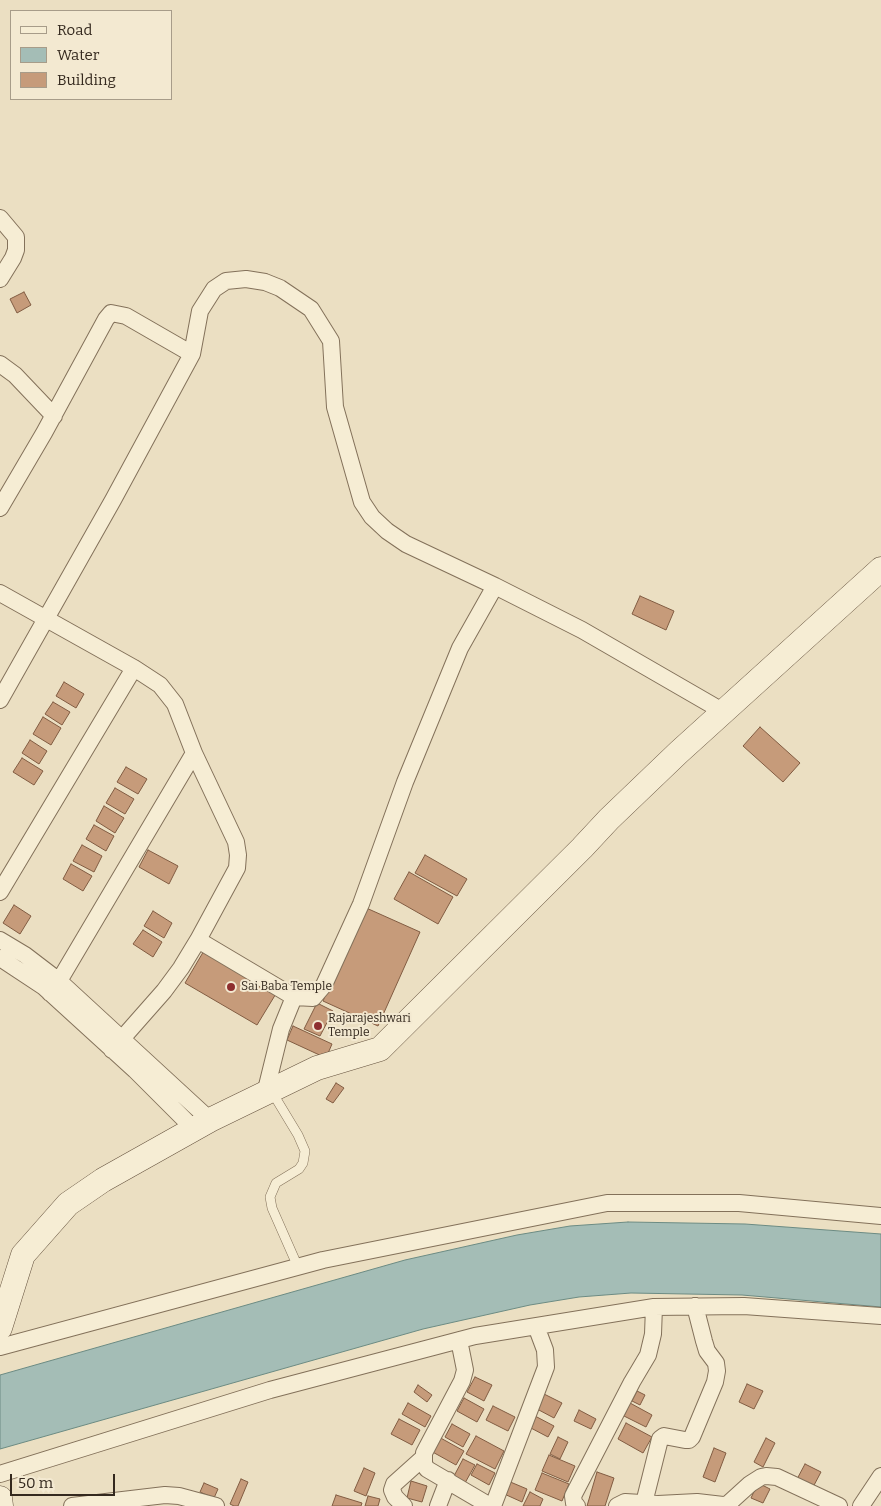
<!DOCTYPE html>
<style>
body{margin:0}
#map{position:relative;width:881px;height:1506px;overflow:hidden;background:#ebdfc2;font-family:Bitter,serif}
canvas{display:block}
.legend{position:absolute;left:10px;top:10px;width:162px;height:90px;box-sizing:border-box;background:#f3e9d1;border:1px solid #a79c89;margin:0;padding:6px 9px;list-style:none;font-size:15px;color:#34291e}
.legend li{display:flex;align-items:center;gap:10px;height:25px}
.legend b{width:25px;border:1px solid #a79c89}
.scale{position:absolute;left:10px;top:1474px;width:105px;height:22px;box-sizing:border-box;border:2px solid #34291e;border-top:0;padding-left:6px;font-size:15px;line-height:18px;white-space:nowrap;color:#34291e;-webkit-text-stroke:4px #f3e9d1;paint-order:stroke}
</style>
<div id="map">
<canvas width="881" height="1506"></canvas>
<ul class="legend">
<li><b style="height:6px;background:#f6edd4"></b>Road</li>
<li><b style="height:14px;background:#a4bdb6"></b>Water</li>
<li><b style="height:14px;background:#c69b7a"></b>Building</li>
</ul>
<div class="scale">50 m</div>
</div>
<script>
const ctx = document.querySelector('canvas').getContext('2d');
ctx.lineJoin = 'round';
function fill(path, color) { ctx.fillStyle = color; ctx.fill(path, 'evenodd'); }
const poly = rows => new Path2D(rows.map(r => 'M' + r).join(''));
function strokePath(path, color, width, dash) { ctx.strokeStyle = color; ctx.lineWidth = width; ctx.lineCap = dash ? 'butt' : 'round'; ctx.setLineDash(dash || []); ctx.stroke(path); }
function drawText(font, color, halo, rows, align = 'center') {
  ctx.font = font + ' Bitter,serif'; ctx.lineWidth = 4; ctx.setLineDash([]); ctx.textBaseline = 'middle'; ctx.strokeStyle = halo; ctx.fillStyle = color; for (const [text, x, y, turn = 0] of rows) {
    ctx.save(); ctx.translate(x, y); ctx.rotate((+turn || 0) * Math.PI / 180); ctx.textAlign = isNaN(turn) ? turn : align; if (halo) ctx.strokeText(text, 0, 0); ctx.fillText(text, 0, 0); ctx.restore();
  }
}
const water = poly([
 [628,1222,745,1224,881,1234,881,1307,742,1295,631,1293,579,1297,530,1305,423,1329,0,1449,0,1375,405,1260,517,1235,570,1226,628,1222]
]);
const building = poly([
 [24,292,31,305,17,313,10,299,24,292],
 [640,596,674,611,666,630,632,614,640,596],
 [64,682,84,694,76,708,56,696,64,682],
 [53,702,70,712,62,725,45,714,53,702],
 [43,717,61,728,51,745,33,734,43,717],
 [760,727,800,763,783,782,743,746,760,727],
 [30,740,47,751,39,764,22,753,30,740],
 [22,758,43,771,34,785,13,772,22,758],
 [126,767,147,779,138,794,117,782,126,767],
 [115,788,134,799,125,814,106,803,115,788],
 [104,806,124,818,115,833,96,821,104,806],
 [94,825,114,836,106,851,86,839,94,825],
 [82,845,102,856,94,872,73,861,82,845],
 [148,850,178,866,169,884,139,867,148,850],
 [425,855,467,879,457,896,415,873,425,855],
 [71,864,92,876,83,891,63,879,71,864],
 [409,872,453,897,438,924,394,899,409,872],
 [14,905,31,916,20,934,3,923,14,905],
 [364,907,420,932,378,1026,323,1001,364,907],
 [153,911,172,923,164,938,144,926,153,911],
 [143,930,162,942,153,957,133,944,143,930],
 [205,949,277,992,257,1025,185,983,205,949],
 [317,1003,333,1011,320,1036,304,1029,317,1003],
 [293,1026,332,1044,326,1058,287,1040,293,1026],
 [336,1083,344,1088,333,1103,326,1099,336,1083],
 [475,1377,492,1385,484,1401,467,1392,475,1377],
 [747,1384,763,1391,754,1409,739,1402,747,1384],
 [418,1385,432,1395,427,1402,414,1392,418,1385],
 [637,1391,645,1395,640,1405,632,1401,637,1391],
 [544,1394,562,1403,554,1418,537,1409,544,1394],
 [464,1398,484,1409,477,1422,457,1411,464,1398],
 [408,1403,431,1416,425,1427,402,1414,408,1403],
 [630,1403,652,1415,646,1427,624,1416,630,1403],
 [493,1406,515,1417,508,1431,486,1420,493,1406],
 [579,1410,596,1419,591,1429,574,1421,579,1410],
 [535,1416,554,1426,548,1437,529,1427,535,1416],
 [399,1419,420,1430,412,1445,391,1434,399,1419],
 [626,1423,652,1437,643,1453,618,1439,626,1423],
 [452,1424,470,1434,463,1447,445,1437,452,1424],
 [437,1436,464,1451,456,1465,429,1450,437,1436],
 [476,1436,504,1451,495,1469,466,1454,476,1436],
 [558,1437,568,1442,560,1459,550,1454,558,1437],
 [766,1438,775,1443,763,1467,754,1462,766,1438],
 [714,1448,726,1453,715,1482,703,1477,714,1448],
 [549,1455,575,1466,568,1482,542,1471,549,1455],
 [463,1459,475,1465,465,1483,454,1476,463,1459],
 [477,1464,495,1473,489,1485,471,1475,477,1464],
 [805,1464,821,1472,812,1489,796,1481,805,1464],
 [364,1468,375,1473,366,1496,354,1491,364,1468],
 [597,1472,614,1478,605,1506,587,1506,597,1472],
 [542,1473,569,1484,562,1501,535,1490,542,1473],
 [241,1479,248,1482,238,1506,234,1506,230,1504,241,1479],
 [411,1481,427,1486,422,1502,407,1498,411,1481],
 [508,1481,527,1489,522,1502,502,1493,508,1481],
 [204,1483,218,1489,214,1498,200,1492,204,1483],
 [758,1483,770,1489,763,1503,751,1498,758,1483],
 [530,1492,543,1499,540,1506,523,1506,530,1492],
 [336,1495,362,1503,361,1506,332,1506,336,1495],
 [368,1496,380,1499,378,1506,365,1506,368,1496]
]);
const lane = poly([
 [272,1092,298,1135,305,1151,303,1163,299,1169,276,1183,270,1197,272,1208,298,1267]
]);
const street = poly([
 [0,218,16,237,16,250,13,258,0,279],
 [192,354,200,311,214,289,226,281,246,279,265,282,280,288,311,309,331,341,335,407,362,502,372,517,387,531,406,544,495,586,460,648,405,782,361,904,324,985,313,998,294,997],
 [0,364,15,375,54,416],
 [0,508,44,433,106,319,111,313,126,316,192,354,113,500,0,700],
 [495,586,582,630,724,712],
 [0,593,134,668],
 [0,892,134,668,160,685,175,704,194,753,59,981,50,993],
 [0,940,25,955,59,981,210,1120],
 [198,940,294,997,281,1029,265,1094],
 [0,958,44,987,135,1070,194,1129],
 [112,1050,164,991,181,968,198,940,237,868,238,855,236,842,194,753],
 [459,1340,465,1370,462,1381,424,1453,424,1464,427,1469,490,1506],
 [0,1347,323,1260,607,1203,739,1203,881,1216],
 [0,1474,270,1390,475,1336,654,1307,744,1306,881,1316],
 [644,1503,660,1439,664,1436,685,1440,689,1440,692,1437,715,1382,717,1371,716,1363,707,1351,704,1341,695,1306],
 [72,1506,165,1495,179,1496,216,1506],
 [404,1506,395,1497,392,1490,394,1484,423,1458],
 [438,1506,448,1480],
 [493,1506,546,1367,545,1350,536,1326],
 [577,1506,574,1503,573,1496,632,1382,648,1355,653,1334,654,1307],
 [617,1506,625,1502,658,1504,697,1502,723,1505,728,1504,750,1484,761,1477,766,1476,777,1477,839,1506],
 [861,1506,881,1476]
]);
const secondary = poly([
 [0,1328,23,1255,68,1204,103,1180,210,1120,317,1068,380,1049,582,848,609,819,679,752,881,569],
 [0,1498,1,1506]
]);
const markers = [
 [231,987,5,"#8e2f2f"],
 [318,1026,5,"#8e2f2f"]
];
const poiNames = [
 ["Sai Baba Temple",241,987],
 ["Rajarajeshwari",328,1019],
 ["Temple",328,1033]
];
fill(water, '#a4bdb6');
strokePath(water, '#6c8b83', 1);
fill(building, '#c69b7a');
strokePath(building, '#815c42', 1);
strokePath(lane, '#83715a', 10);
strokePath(street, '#83715a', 18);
strokePath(secondary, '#65523e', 25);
strokePath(lane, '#f6edd4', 9);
strokePath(street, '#f6edd4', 16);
strokePath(secondary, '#f6edd4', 24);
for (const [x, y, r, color] of markers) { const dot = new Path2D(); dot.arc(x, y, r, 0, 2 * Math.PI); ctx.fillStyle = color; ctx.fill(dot); strokePath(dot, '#f3e9d1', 2); }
drawText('12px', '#34291e', '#f3e9d1', poiNames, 'left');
</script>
